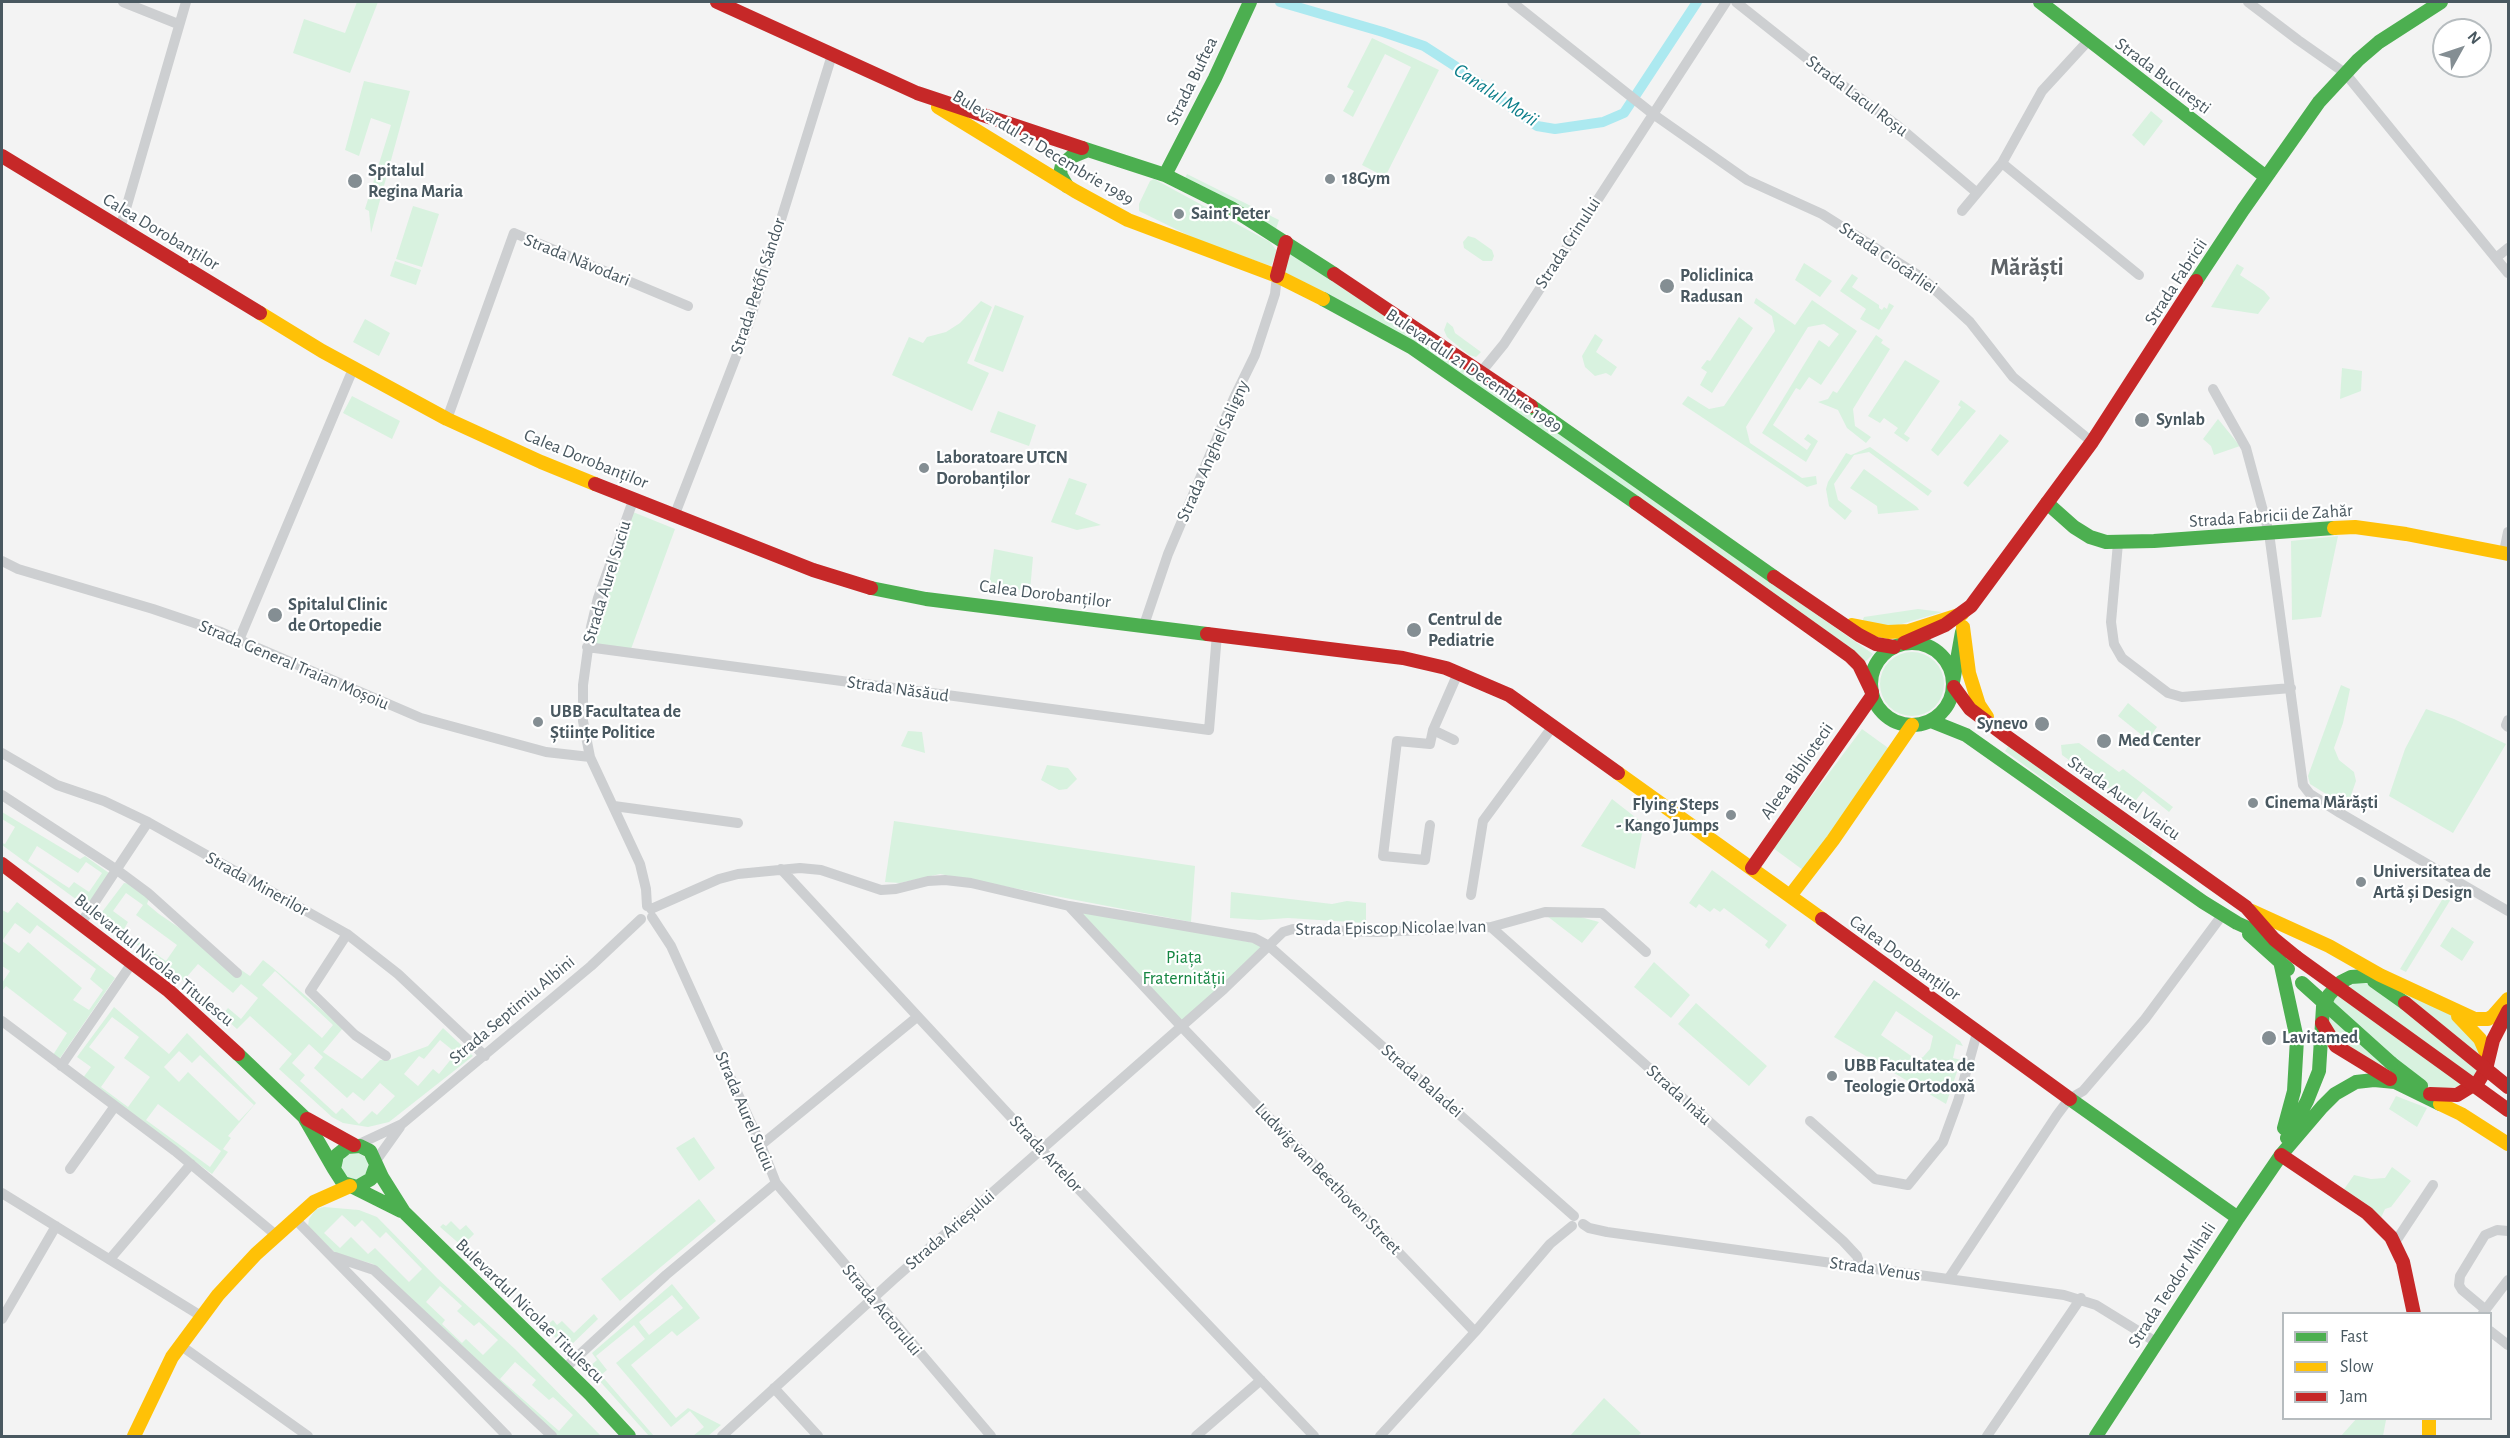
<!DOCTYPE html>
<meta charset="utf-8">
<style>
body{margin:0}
#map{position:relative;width:2510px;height:1438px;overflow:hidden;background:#f3f3f3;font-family:"Alegreya Sans",sans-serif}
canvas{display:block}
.frame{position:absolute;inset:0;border:3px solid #495860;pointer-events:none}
.legend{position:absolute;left:2282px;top:1312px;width:210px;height:108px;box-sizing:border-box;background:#fff;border:2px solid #b6bcbf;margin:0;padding:8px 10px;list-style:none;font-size:18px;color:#495860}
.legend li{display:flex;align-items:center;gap:12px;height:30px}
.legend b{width:30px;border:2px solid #b6bcbf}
.north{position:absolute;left:2432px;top:18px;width:60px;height:60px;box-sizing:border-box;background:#fff;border:2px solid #b6bcbf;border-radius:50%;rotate:50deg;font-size:16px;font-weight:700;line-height:24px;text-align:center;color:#495860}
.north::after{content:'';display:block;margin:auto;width:21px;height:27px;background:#848e93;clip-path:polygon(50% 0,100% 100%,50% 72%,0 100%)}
</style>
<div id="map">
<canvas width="2510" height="1438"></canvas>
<div class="frame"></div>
<ul class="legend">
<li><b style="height:8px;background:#4caf50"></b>Fast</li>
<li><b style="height:8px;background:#ffc107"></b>Slow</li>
<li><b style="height:8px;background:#c62828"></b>Jam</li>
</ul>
<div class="north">N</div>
</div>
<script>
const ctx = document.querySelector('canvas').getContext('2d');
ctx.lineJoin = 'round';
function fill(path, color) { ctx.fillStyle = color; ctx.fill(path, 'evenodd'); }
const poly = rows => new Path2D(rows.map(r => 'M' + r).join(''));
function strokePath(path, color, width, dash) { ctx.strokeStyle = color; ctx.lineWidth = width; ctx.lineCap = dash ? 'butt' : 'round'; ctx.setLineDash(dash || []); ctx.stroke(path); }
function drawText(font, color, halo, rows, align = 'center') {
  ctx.font = font + ' "Alegreya Sans",sans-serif'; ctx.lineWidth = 4.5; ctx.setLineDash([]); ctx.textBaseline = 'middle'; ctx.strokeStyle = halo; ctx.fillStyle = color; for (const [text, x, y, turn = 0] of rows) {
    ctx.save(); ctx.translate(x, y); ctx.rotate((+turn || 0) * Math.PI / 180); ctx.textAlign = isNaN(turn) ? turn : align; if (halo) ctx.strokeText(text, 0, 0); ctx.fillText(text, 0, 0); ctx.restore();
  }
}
const green = poly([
 [357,2,378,2,350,73,293,53,304,19,345,33],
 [1372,38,1439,70,1385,177,1362,165,1411,67,1385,54,1353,117,1343,111,1354,91,1347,87],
 [364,81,410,91,371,233,369,211,365,209,391,125,371,118,359,156,345,150],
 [2151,111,2163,121,2144,146,2132,135],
 [1187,174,1279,220,1276,229,1184,180],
 [1154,179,1270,242,1277,251,1271,266,1204,243,1139,211,1139,204,1150,181],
 [413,206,439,214,422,267,396,259],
 [1468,236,1475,238,1492,250,1494,256,1492,261,1483,261,1464,248,1463,242],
 [1290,249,1436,348,1873,654,1865,662,1431,355,1283,272],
 [395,261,421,270,416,285,390,276],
 [1804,263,1832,281,1820,297,1795,280],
 [2237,264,2244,268,2240,275,2264,291,2270,298,2258,314,2211,307],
 [1852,274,1858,278,1852,287,1879,305,1879,308,1882,310,1884,307,1887,309,1889,303,1894,306,1879,330,1860,319,1866,309,1840,291],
 [1756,298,1795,325,1812,300,1857,331,1821,385,1809,377,1800,390,1796,388,1773,425,1807,450,1811,444,1804,439,1808,434,1818,441,1806,462,1762,433,1819,340,1829,347,1839,334,1824,324,1808,327,1746,427,1750,443,1802,478,1816,476,1817,484,1807,487,1682,404,1688,396,1709,409,1724,406,1775,331,1772,316,1754,303],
 [981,301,992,307,967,363,989,373,972,411,892,375,909,337,923,343,927,337,946,332,960,323],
 [995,305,1024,316,1003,372,974,361],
 [1739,317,1753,328,1712,393,1700,385,1707,372,1701,368,1707,360,1710,361],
 [365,319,390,333,379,356,353,342],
 [1447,322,1453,327,1455,333,1481,352,1476,357,1469,355,1447,337,1444,330],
 [1595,334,1603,340,1596,352,1617,367,1611,376,1606,373,1595,376,1585,367,1582,356],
 [1876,335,1883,340,1881,343,1890,349,1853,409,1855,426,1871,437,1866,443,1847,428,1838,410,1818,402,1828,399,1833,391,1837,393],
 [1905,360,1940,381,1904,434,1910,438,1907,442,1894,433,1898,428,1884,418,1880,423,1868,416],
 [2342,368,2362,371,2361,391,2340,399],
 [352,396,400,421,392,439,343,413],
 [1961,400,1976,411,1938,456,1931,450,1961,407,1958,405],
 [998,411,1036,425,1029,446,990,432],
 [2218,419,2240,446,2214,455,2211,446,2203,439],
 [2000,434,2009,441,1968,487,1963,483],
 [1870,447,1932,491,1928,496,1869,452,1854,455,1834,484,1838,500,1852,511,1845,520,1829,506,1826,489,1828,482,1846,453,1851,455],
 [1864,469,1917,507,1919,510,1878,514,1877,506,1850,488],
 [1069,478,1087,484,1075,514,1101,525,1077,530,1051,522],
 [633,512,675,529,631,649,591,644],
 [2338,536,2321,617,2292,620,2291,541],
 [994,549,1033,557,1030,591,989,586],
 [1918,609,1942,612,1895,626,1862,622,1864,617],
 '1880 684a32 32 0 1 1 64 0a32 32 0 1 1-64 0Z',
 [2341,685,2350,689,2343,723,2334,748,2339,760,2354,772,2356,781,2347,807,2310,784,2308,776],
 [2128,703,2157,727,2148,740,2118,716],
 [2426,709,2454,719,2506,744,2453,833,2389,796,2405,749],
 [1862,729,1891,750,1803,870,1773,848],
 [908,731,922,732,925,753,901,746],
 [2079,743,2119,772,2123,769,2173,807,2169,812,2143,791,2133,804,2113,788,2111,790,2062,755,2061,745],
 [2009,745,2153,851,2150,857,2005,751],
 [1047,765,1068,768,1077,779,1067,789,1059,790,1041,780],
 [1612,799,1644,824,1635,869,1581,846],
 [2,812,80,859,85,856,109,873,88,908,2,845,2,843,5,844,15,827,2,819],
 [37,846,78,873,86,862,102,873,89,892,74,882,69,888,28,861],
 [894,821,1195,866,1191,922,940,874,900,883,885,882],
 [1712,870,1787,925,1769,949,1765,945,1768,941,1724,908,1720,912,1714,908,1710,912,1699,904,1696,908,1689,903],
 [124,883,132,884,150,896,147,904,159,914,250,976,263,960,272,967,343,1028,323,1052,362,1079,380,1060,390,1060,428,1046,443,1028,473,1056,389,1122,368,1127,343,1123,332,1117,279,1069,292,1054,250,1016,237,1029,179,977,99,916],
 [126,893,143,905,136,915,177,945,166,961,123,931,128,922,113,911],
 [198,964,233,993,241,984,258,998,241,1019,228,1008,224,1013,185,979],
 [275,971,333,1025,322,1038,262,985],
 [440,1040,456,1053,439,1074,433,1069,418,1086,404,1074,419,1056,424,1059],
 [309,1044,323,1057,314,1068,347,1098,353,1092,364,1101,380,1083,395,1096,377,1115,372,1111,359,1124,342,1108,336,1114,300,1081,305,1075,292,1063],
 [2448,890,2454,894,2406,972,2400,969],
 [1231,892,1332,904,1347,901,1366,903,1366,923,1288,918,1260,920,1230,918],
 [17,902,115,978,58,1061,53,1055,67,1033,6,986,2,991,2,983,10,971,2,966,2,910,8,913],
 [15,923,30,934,37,925,96,969,90,979,103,990,89,1010,73,1000,82,988,28,942,19,953,2,941],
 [1069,906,1269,946,1181,1026],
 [1547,916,1577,916,1599,922,1582,943],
 [2452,927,2474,942,2462,961,2440,946],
 [1654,962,1690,995,1671,1018,1634,987],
 [2362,978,2450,1011,2484,1055,2470,1086,2419,1090,2330,1034,2327,1003],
 [1874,980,1960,1041,1963,1046,1956,1044,1953,1058,1961,1060,1946,1104,1834,1037],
 [1896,1011,1933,1036,1930,1049,1923,1057,1917,1060,1881,1035],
 [1696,1003,1767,1066,1749,1086,1678,1024],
 [114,1007,169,1054,187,1033,256,1103,228,1136,231,1138,223,1149,228,1152,212,1174,82,1079,91,1067,77,1057],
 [112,1017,139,1037,124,1058,150,1077,128,1107,101,1087,115,1067,89,1047],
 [179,1051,192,1063,200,1055,254,1105,239,1121,188,1072,179,1082,164,1067],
 [158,1104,221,1151,210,1167,146,1120],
 [2396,1096,2427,1108,2417,1127,2389,1109],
 [694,1137,715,1168,699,1181,676,1148],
 '342 1166a13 13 0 1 1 26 0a13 13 0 1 1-26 0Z',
 [2392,1167,2411,1181,2391,1207,2385,1209,2378,1224,2340,1195,2354,1175,2371,1179,2385,1178],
 [699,1199,716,1221,620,1301,601,1279],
 [324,1207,359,1210,377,1217,437,1278,515,1349,601,1436,557,1436,373,1264,335,1253,308,1226,309,1219,316,1209],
 [342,1215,355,1227,362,1220,380,1238,386,1232,422,1269,409,1282,375,1248,368,1254,351,1237,340,1248,324,1233],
 [440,1286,462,1306,457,1311,474,1326,479,1322,498,1340,483,1355,466,1339,462,1343,442,1324,445,1320,426,1302],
 [515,1362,536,1380,532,1385,549,1400,553,1397,573,1415,559,1431,500,1379],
 [451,1221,460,1230,466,1225,474,1234,462,1246,440,1227,443,1224,446,1226],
 [672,1284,700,1318,677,1336,672,1331,631,1365,676,1418,688,1408,721,1425,708,1436,693,1436,704,1427,690,1411,671,1427,616,1363,645,1339,634,1325,596,1356,607,1370,601,1375,654,1436,649,1436,588,1368,597,1360,592,1353],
 [672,1295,683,1308,649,1335,639,1322],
 [594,1314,598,1319,569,1347,564,1346,545,1327,553,1320,557,1325,562,1321,574,1333],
 [1604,1398,1641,1433,1638,1436,1570,1436],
 [2357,1418,2392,1418,2392,1419,2386,1420,2383,1436,2341,1436]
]);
const canal = poly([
 [1280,2,1383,32,1424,46,1455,66,1537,126,1555,129,1603,122,1624,113,1697,2]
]);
const street = poly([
 [123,2,178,24],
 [1512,2,1653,114,1747,180,1822,214,1921,277,1970,322,2013,377,2092,442],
 [1736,2,1814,64,1898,126,1976,192],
 [2248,2,2298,40,2345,73,2508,273],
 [2002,163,2139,275],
 [1962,211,2002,163,2042,91,2088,41],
 [120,229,186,2],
 [2497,257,2508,248],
 [1482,371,1504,344,1726,2],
 [2213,389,2246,448,2269,533,2303,785,2310,794,2340,813,2508,911],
 [447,419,514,233,688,306],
 [634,498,598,598,591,627,583,685,583,721,590,757,640,864,646,889,647,906],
 [675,514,748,326,832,55],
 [2118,543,2111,622,2114,644,2122,658,2168,693,2182,697,2291,688],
 [2504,552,2508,532],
 [2,561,18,569,153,609,221,632,421,718,546,752,590,757],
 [1144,625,1168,554,1234,398,1255,355,1275,294,1277,276],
 [239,640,353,369],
 [587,647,1209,730,1217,634],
 [2508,720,2506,725,2508,727],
 [1454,740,1433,730,1458,673],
 [2,753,57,785,104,801,148,822,347,934,398,974,485,1056],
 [2,795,117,870,148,893,237,973],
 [614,806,738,823],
 [1430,825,1425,860,1383,856,1397,741,1430,744,1433,730],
 [781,869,1048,1157,1314,1436],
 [1471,895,1483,821,1553,726],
 [1069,906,1181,1026,1475,1332],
 [651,909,719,879,738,874,800,868,821,870,881,890,896,889,928,881,945,880,971,883,1069,906,1254,938,1269,946,1574,1216],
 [652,917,671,946,761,1145,776,1183,991,1436],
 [81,923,148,822],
 [1491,927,1843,1241,1857,1256,1861,1268],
 [347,934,310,991,355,1035,386,1056],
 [2,1021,175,1151,276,1235],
 [61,1066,132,963],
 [1810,1121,1875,1179,1908,1185,1943,1142,1958,1101,1977,1033],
 [357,1145,402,1124,591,966,641,919],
 [761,1145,917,1017],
 [375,1162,400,1127],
 [70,1169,115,1106],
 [2,1193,201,1316],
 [295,1219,507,1436],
 [1583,1224,1589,1228,1607,1232,2064,1295,2096,1305,2156,1342],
 [2394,1244,2433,1185],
 [335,1257,374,1270,552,1436],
 [110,1259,191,1164],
 [1949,1278,2057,1115,2069,1099,2083,1091,2145,1019,2223,914],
 [2486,1310,2462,1290,2459,1285,2460,1276,2485,1235,2497,1230,2508,1231],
 [2483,1313,2508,1280],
 [2,1319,56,1226],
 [2490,1331,2508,1345],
 [180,1345,308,1436],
 [564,1369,666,1275,776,1183],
 [774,1388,818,1436],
 [722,1436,894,1279,1224,989,1283,932,1293,929,1377,932,1491,927,1545,912,1602,913,1646,952],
 [1196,1436,1261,1380],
 [1380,1436,1475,1332,1550,1244,1572,1226],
 [1987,1436,2081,1298]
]);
const fast = poly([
 [2040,2,2266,177],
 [1082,148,1165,175,1231,208,1334,274],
 [1165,175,1215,78,1250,2],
 [1067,186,1060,174,1062,165,1071,157,1088,150],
 [2196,281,2243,210,2319,102,2358,60,2379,42,2441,2],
 [1323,299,1411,347,1636,503],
 [1531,406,1774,577],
 [2047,503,2074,527,2090,537,2106,542,2154,541,2334,528],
 [871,588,926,599,1207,634],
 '1871 684a41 41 0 1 1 82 0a41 41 0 1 1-82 0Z',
 [1953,682,1962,632],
 [1931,721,1966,735,2203,902,2237,923,2270,938],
 [2249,934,2288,969],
 [2280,961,2297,1039,2294,1091,2284,1128],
 [2374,981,2405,1003],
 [238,1054,304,1117,334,1169],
 [2391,1063,2421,1086],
 [2070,1099,2238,1218,2281,1155,2322,1107,2335,1094,2356,1082,2374,1080,2395,1082,2440,1104],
 [2287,1138,2307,1101,2319,1071,2323,1007,2329,995,2341,982,2351,977,2379,975],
 [376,1165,371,1179,357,1187,343,1183,334,1169,337,1155,347,1147,360,1146,370,1151,382,1177,404,1212,590,1394,629,1436],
 [353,1187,401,1211],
 [2096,1436,2238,1218]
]);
const slow = poly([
 [938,107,1075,191,1128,220,1277,276,1323,299],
 [260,313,322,351,447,419,541,462,595,484],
 [2334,528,2355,527,2406,534,2508,554],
 [1852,625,1888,632,1909,631,1962,614],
 [1963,627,1969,673,1979,705,1987,717],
 [1618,773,1822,919],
 [1790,896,1833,840,1912,725],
 [2252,911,2329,946,2380,975,2475,1019,2488,1019,2493,1016,2508,999],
 [2458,1016,2480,1039,2487,1055,2487,1061],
 [2440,1104,2461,1114,2508,1144],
 [2429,1418,2429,1436],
 [134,1436,172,1357,218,1295,256,1254,314,1202,350,1186]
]);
const jam = poly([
 [717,2,917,93,1082,148],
 [2,156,260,313],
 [1334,274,1531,406],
 [1277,276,1286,242],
 [595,484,813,570,871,588],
 [1636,503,1850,656,1859,665,1872,692],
 [1774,577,1859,635,1876,644,1894,647],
 [1207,634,1403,658,1446,668,1509,695,1618,773],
 [1904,643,1945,625,1971,606,2092,442,2196,281],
 [1954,687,1970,709,2003,734,2246,907,2274,939,2296,957],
 [2,864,169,991,238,1054],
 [1752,868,1872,696],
 [1822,919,2070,1099],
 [2322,1023,2336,1046,2390,1079],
 [2430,1094,2457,1095,2478,1082,2486,1069,2493,1040,2508,1011],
 [307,1119,354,1145],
 [2281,1155,2367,1213,2391,1237,2403,1262,2414,1314]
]);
const fastBridge = poly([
 [2302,983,2391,1063]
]);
const jamBridge = poly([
 [2296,957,2508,1110],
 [2405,1003,2508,1087]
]);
const markers = [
 [1330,179,6,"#848e93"],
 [355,181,8,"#848e93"],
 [1179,214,6,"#848e93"],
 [1667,286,8,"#848e93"],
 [2142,420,8,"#848e93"],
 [924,468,6,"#848e93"],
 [275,615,8,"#848e93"],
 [1414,630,8,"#848e93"],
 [538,722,6,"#848e93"],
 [2042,724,8,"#848e93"],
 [2104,741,8,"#848e93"],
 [2253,803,6,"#848e93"],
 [1731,815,6,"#848e93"],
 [2361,882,6,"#848e93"],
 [2269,1038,8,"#848e93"],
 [1832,1076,6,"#848e93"]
];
const streetNames = [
 ["Strada București",2163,76,37],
 ["Strada Buftea",1192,81,-64],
 ["Strada Lacul Roșu",1857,96,37],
 ["Bulevardul 21 Decembrie 1989",1043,148,31],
 ["Calea Dorobanților",161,232,31],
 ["Strada Crinului",1568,243,-57],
 ["Strada Ciocârliei",1888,258,34],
 ["Strada Năvodari",577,260,22],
 ["Strada Fabricii",2176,282,-57],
 ["Strada Petőfi Sándor",758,286,-72],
 ["Bulevardul 21 Decembrie 1989",1474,371,34],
 ["Strada Anghel Saligny",1213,451,-66],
 ["Calea Dorobanților",586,459,22],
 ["Strada Fabricii de Zahăr",2271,516,-4],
 ["Strada Aurel Suciu",607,582,-73],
 ["Calea Dorobanților",1045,594,7],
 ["Strada General Traian Moșoiu",294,665,23],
 ["Strada Năsăud",898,689,8],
 ["Aleea Bibliotecii",1797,771,-55],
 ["Strada Aurel Vlaicu",2124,798,35],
 ["Strada Minerilor",257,884,29],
 ["Strada Episcop Nicolae Ivan",1391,928,-1],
 ["Calea Dorobanților",1905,958,36],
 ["Bulevardul Nicolae Titulescu",154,960,39],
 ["Strada Septimiu Albini",512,1010,-40],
 ["Strada Baladei",1422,1081,41],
 ["Strada Inău",1679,1095,42],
 ["Strada Aurel Suciu",745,1111,67],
 ["Strada Artelor",1046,1154,47],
 ["Ludwig van Beethoven Street",1328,1179,46],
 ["Strada Arieșului",950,1230,-41],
 ["Strada Venus",1875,1269,8],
 ["Strada Teodor Mihali",2172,1285,-57],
 ["Strada Actorului",882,1310,50],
 ["Bulevardul Nicolae Titulescu",530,1311,44]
];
const poiNames = [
 ["Spitalul",368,171],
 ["Regina Maria",368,192],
 ["18Gym",1342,179],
 ["Saint Peter",1191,214],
 ["Policlinica",1680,276],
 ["Radusan",1680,297],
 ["Synlab",2156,420],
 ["Laboratoare UTCN",936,458],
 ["Dorobanților",936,479],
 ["Spitalul Clinic",288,605],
 ["de Ortopedie",288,626],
 ["Centrul de",1428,620],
 ["Pediatrie",1428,641],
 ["UBB Facultatea de",550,712],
 ["Științe Politice",550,733],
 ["Synevo",2028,724,"right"],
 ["Med Center",2118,741],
 ["Cinema Mărăști",2265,803],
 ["Flying Steps",1719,805,"right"],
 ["- Kango Jumps",1719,826,"right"],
 ["Universitatea de",2373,872],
 ["Artă și Design",2373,893],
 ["Lavitamed",2282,1038],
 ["UBB Facultatea de",1844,1066],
 ["Teologie Ortodoxă",1844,1087]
];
const parkNames = [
 ["Piața",1184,958],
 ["Fraternității",1184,979]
];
const waterNames = [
 ["Canalul Morii",1496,95,34]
];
const districtNames = [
 ["Mărăști",2027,268]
];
fill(green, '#d8f2df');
strokePath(canal, '#ace9f0', 10);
strokePath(street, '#cdcfd1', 10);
strokePath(fast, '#4caf50', 14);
strokePath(slow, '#ffc107', 14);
strokePath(jam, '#c62828', 14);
strokePath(fastBridge, '#4caf50', 14);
strokePath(jamBridge, '#c62828', 14);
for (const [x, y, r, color] of markers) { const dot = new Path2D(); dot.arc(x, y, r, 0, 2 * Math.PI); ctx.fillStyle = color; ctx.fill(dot); strokePath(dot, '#fff', 2); }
drawText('18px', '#495860', '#fff', streetNames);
drawText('bold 18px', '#495860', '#fff', poiNames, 'left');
drawText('18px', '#158642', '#fff', parkNames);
drawText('italic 20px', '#0b7e8a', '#fff', waterNames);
drawText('bold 24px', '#5e6367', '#fff', districtNames);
</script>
